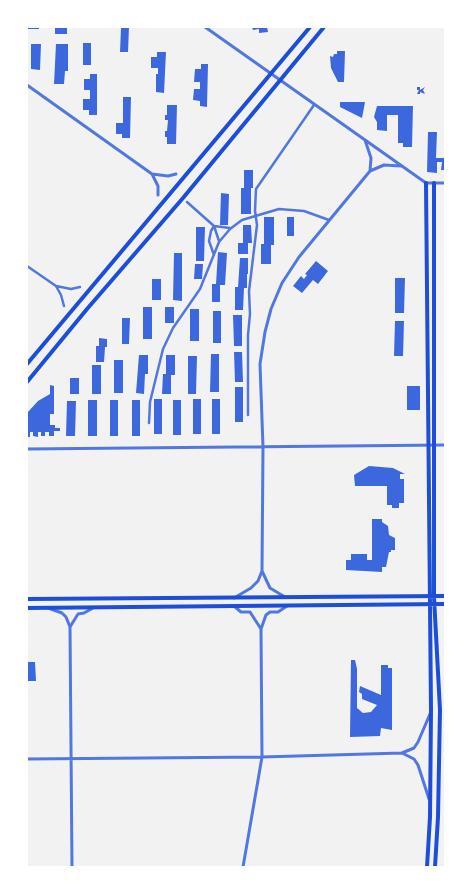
<!DOCTYPE html>
<style>
body{margin:0}
#map{position:relative;width:472px;height:894px;overflow:hidden;background:#f2f2f2;font-family:Ubuntu,sans-serif}
canvas{display:block}
.frame{position:absolute;inset:0;border:28px solid #fff;pointer-events:none}
</style>
<div id="map">
<canvas width="472" height="894"></canvas>
<div class="frame"></div>
</div>
<script>
const ctx = document.querySelector('canvas').getContext('2d');
ctx.lineJoin = 'round';
function fill(path, color) { ctx.fillStyle = color; ctx.fill(path, 'evenodd'); }
const poly = rows => new Path2D(rows.map(r => 'M' + r).join(''));
function strokePath(path, color, width, dash) { ctx.strokeStyle = color; ctx.lineWidth = width; ctx.lineCap = dash ? 'butt' : 'round'; ctx.setLineDash(dash || []); ctx.stroke(path); }
const building = poly([
 [28,27,39,27,39,29,28,29],
 [55,27,67,27,67,34,55,34],
 [116,27,129,27,128,52,120,52,121,28],
 [252,27,267,27,268,32,259,33,259,29,253,30],
 [83,43,91,43,91,65,83,65],
 [31,44,41,44,40,70,31,69],
 [56,44,68,44,68,71,65,71,64,84,54,84],
 [337,51,345,51,344,82,338,82,331,68,330,56,333,57,334,54,337,54],
 [157,52,166,52,164,93,156,92,156,74,158,74,158,68,151,68,151,57,157,57],
 [201,64,208,64,207,107,200,106,200,101,193,100,194,89,200,89,200,82,194,82,195,69,201,69],
 [90,74,97,74,97,115,89,115,89,110,83,110,83,99,90,99,90,90,84,90,84,79,90,79],
 [417,87,420,87,420,90,425,87,423,90,425,94,420,92,420,94,417,94,419,90,417,90],
 [123,97,131,97,130,138,122,138,122,134,116,134,116,123,123,123],
 [340,102,365,102,362,118,340,107],
 [167,105,177,105,176,144,167,144,167,137,165,137,165,131,167,131,168,120,165,120,165,115,167,115],
 [377,106,413,106,412,147,403,147,403,143,398,143,398,115,387,115,387,131,377,130,377,122,374,117],
 [428,132,437,132,436,158,445,158,445,170,441,170,442,162,437,162,437,173,427,172],
 [244,170,253,170,253,188,251,188,251,214,241,214,241,188,244,188],
 [221,193,229,194,228,225,220,225],
 [264,217,274,217,274,245,271,245,271,264,261,264,261,244,264,244],
 [287,217,294,217,294,236,287,236],
 [243,225,251,225,252,243,248,243,248,254,238,254,238,243,243,243],
 [196,227,205,227,204,261,196,261],
 [218,252,227,253,225,285,220,285,220,302,212,302,212,284,216,284],
 [174,253,182,253,182,301,173,300],
 [240,258,248,258,248,274,247,274,247,288,244,288,243,310,235,310,235,287,238,287],
 [316,261,328,271,318,284,313,280,302,293,293,286,301,276,304,279,307,275,305,274],
 [195,264,203,264,202,279,194,279],
 [395,278,405,278,404,313,395,313],
 [152,279,161,279,161,300,152,300],
 [143,307,152,307,152,339,143,339],
 [165,307,174,307,174,323,165,323],
 [190,309,199,309,199,341,190,341],
 [213,311,221,311,221,343,213,343],
 [233,315,242,315,242,346,234,346],
 [122,318,130,318,129,344,122,344],
 [395,321,404,321,403,356,394,356],
 [99,338,107,339,107,347,105,347,104,362,96,362,96,346,99,346],
 [234,352,242,352,243,382,235,382],
 [211,354,219,354,219,392,210,392],
 [139,355,148,355,148,374,145,374,144,394,136,393],
 [166,355,175,355,175,375,171,375,171,394,162,394,163,374,166,374],
 [188,356,197,356,196,394,188,394],
 [114,360,123,360,123,393,114,393],
 [92,365,101,365,101,394,92,394],
 [70,378,79,378,79,394,70,394],
 [50,385,54,386,54,414,50,414,50,425,55,425,55,428,60,428,60,431,54,431,54,436,49,436,49,432,45,432,45,436,41,436,41,432,38,432,38,437,33,436,33,432,30,432,30,437,27,437,27,413,38,401,50,394],
 [407,386,420,386,420,410,407,410],
 [235,387,243,387,243,422,235,422],
 [154,399,162,399,162,434,154,434],
 [193,399,201,399,201,434,193,434],
 [212,399,220,399,220,434,212,434],
 [88,400,97,400,97,436,88,436],
 [110,400,118,400,118,436,110,436],
 [132,400,140,400,140,436,132,436],
 [173,400,181,400,181,435,173,435],
 [67,401,76,401,75,436,66,436],
 [369,466,393,468,405,474,400,474,400,479,404,479,404,503,399,503,399,508,392,508,392,505,387,505,387,486,355,486,354,475],
 [372,519,382,519,382,522,388,526,389,535,395,538,395,550,391,550,391,552,389,552,386,567,382,567,382,572,346,570,346,560,351,560,351,554,367,554,367,560,372,560],
 [351,660,355,660,357,669,357,708,363,713,371,712,377,705,362,699,362,694,359,692,360,686,381,695,381,665,388,665,388,668,392,668,392,730,381,728,380,736,350,737],
 [27,662,35,662,36,681,27,681]
]);
const minor = poly([
 [187,202,214,226,219,241],
 [214,255,209,241,211,231,214,226,230,228],
 [27,266,56,286],
 [64,306,61,295,56,286,71,289,80,287],
 [248,415,248,335,250,314,249,291,257,225,255,211,256,189,314,105],
 [149,423,150,402,163,349,173,328,200,289,219,242,230,229,242,220,279,209,304,211,329,220]
]);
const tertiary = poly([
 [205,27,426,183,445,183],
 [27,85,152,174],
 [365,140,371,158,370,171,384,165,401,166],
 [158,195,158,186,152,174,168,176,176,174],
 [27,449,445,445],
 [262,571,263,447,260,364,265,332,271,309,282,283,299,257,370,171],
 [234,598,251,588,258,581,262,571,270,588,285,597],
 [234,606,241,612,250,612,261,629,266,615,270,612,278,612,287,606],
 [48,608,62,613,66,617,70,627,78,614,84,613,93,608],
 [70,627,72,867],
 [27,759,262,757,402,753],
 [429,799,418,765,414,759,402,753,414,748,418,742,430,714],
 [243,867,262,757,261,629]
]);
const primary = poly([
 [426,183,431,710,430,817,427,867],
 [434,183,434,597,440,710,438,817,435,867],
 [27,364,310,27],
 [27,382,87,309,183,198,324,27],
 [27,599,445,596],
 [27,608,445,604]
]);
fill(building, '#3d67dc');
strokePath(minor, '#5277de', 2.5);
strokePath(tertiary, '#5277de', 3);
strokePath(primary, '#1d4ed8', 4);
</script>
